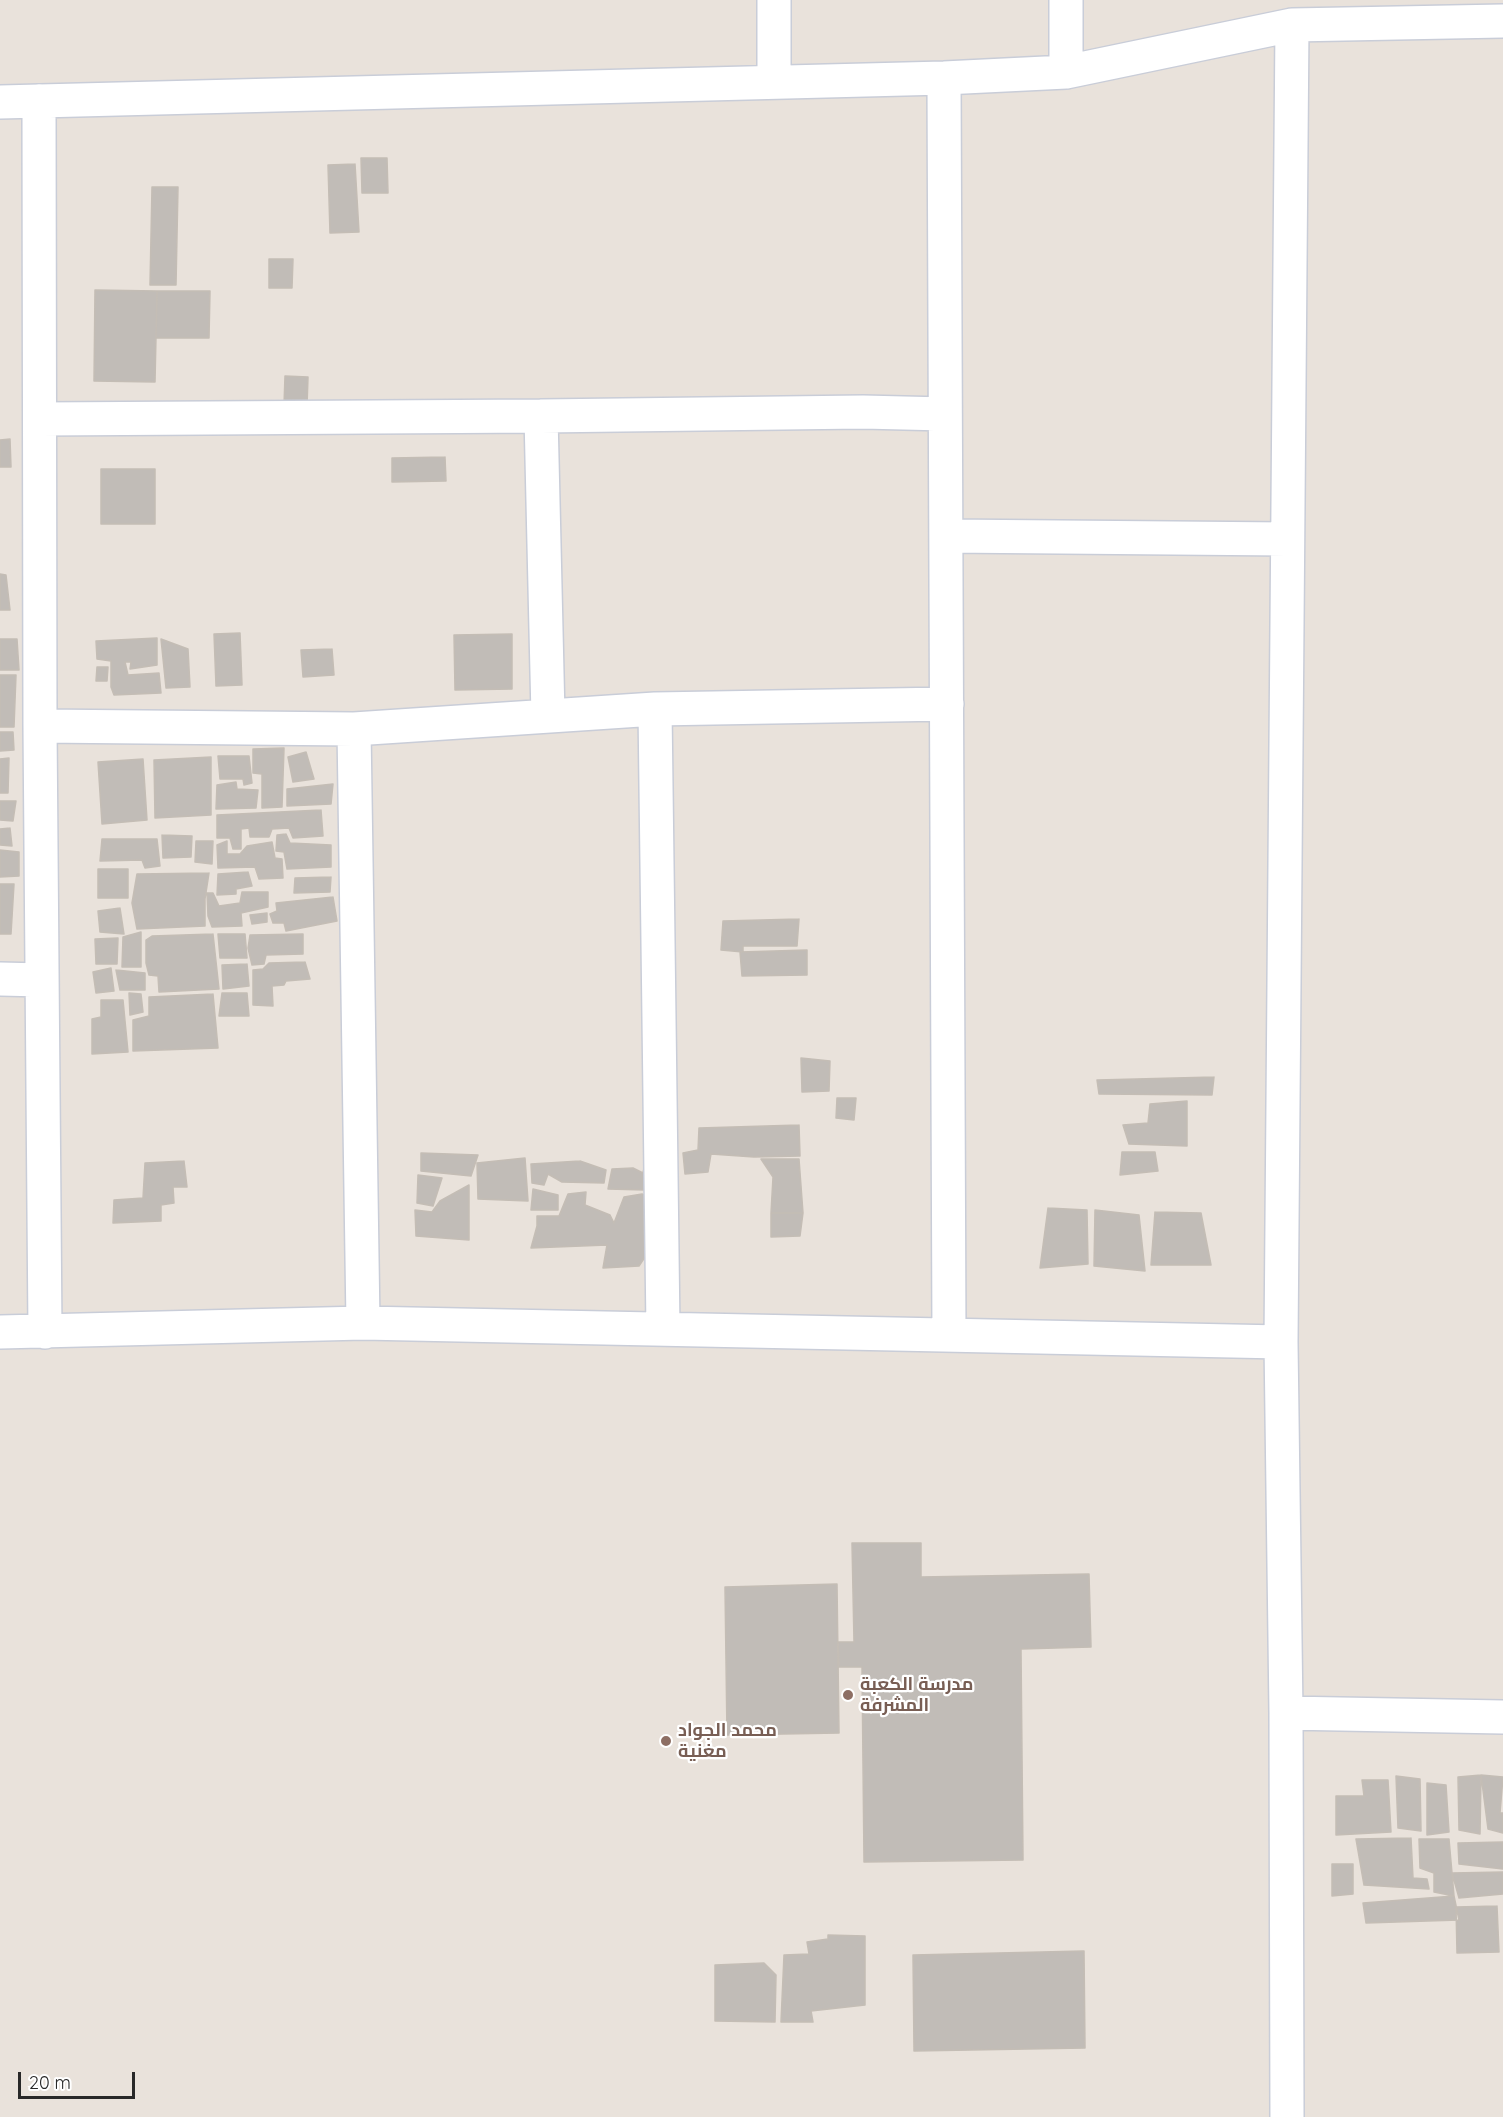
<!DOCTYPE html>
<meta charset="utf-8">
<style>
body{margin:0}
#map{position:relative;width:1503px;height:2117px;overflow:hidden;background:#e9e2db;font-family:Quicksand,sans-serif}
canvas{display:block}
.scale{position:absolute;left:18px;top:2072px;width:117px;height:27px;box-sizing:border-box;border:3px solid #282828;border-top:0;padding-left:8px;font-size:18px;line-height:21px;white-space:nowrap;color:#282828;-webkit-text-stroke:4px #fff;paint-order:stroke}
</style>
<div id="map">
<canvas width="1503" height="2117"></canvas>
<div class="scale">20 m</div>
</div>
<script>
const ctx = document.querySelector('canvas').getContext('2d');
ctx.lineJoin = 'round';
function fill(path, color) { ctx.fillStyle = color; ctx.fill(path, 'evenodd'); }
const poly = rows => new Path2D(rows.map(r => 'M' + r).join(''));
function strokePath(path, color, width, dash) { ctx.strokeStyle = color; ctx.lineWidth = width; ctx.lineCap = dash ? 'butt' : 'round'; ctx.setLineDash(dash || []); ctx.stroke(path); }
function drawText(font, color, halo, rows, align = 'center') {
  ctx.font = font + ' Quicksand,Cairo,sans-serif'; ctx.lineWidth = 4.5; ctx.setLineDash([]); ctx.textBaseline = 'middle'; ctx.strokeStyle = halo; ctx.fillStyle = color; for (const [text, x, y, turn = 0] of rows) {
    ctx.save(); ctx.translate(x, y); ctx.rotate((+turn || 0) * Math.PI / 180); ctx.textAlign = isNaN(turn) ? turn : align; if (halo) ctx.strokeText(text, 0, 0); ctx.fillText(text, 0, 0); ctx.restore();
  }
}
const building = poly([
 [361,158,387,158,388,193,362,193,361,158],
 [355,164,359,232,330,233,328,165,355,164],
 [152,187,178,187,176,285,150,285,152,187],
 [269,259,293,259,292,288,269,288,269,259],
 [95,290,157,291,155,382,94,381,95,290],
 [157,291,210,291,209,338,156,338,157,291],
 [285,376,308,377,307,406,284,405,285,376],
 [10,439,11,467,0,467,0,440,10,439],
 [445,457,446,481,392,482,392,458,445,457],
 [101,469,155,469,155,524,101,524,101,469],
 [0,574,6,575,10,610,0,610,0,574],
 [240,633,242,685,216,686,214,634,240,633],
 [512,634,512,689,455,690,454,635,512,634],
 [157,638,157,665,130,669,131,662,125,662,128,675,159,673,161,693,114,695,111,687,111,661,97,659,96,641,157,638],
 [0,639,17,639,19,670,0,670,0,639],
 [161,639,188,649,190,687,166,688,161,639],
 [332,649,334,675,303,677,301,650,332,649],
 [97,667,108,667,107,681,96,681,97,667],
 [0,675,16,675,14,727,0,727,0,675],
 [0,732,13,732,14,750,0,751,0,732],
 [284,748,282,807,262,808,262,774,253,773,253,749,284,748],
 [306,752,314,779,293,782,288,757,306,752],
 [218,756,249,756,252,783,244,785,243,779,220,779,218,756],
 [211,757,211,815,155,818,154,760,211,757],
 [9,758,8,793,0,793,0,759,9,758],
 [143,759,147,820,102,824,98,762,143,759],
 [236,782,237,789,258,790,256,808,216,809,217,785,236,782],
 [333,784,331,804,287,806,287,789,333,784],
 [0,801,16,801,13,821,0,820,0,801],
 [321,810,323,836,293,838,289,828,272,829,269,837,250,837,249,828,241,829,241,849,233,849,230,838,217,838,217,815,321,810],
 [10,828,12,846,0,845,0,829,10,828],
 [286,834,290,843,331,845,331,867,287,869,284,852,276,851,277,835,286,834],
 [162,835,192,836,191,857,163,858,162,835],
 [102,839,157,839,160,866,145,868,142,860,100,861,102,839],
 [196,841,213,841,212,864,195,862,196,841],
 [227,841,227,854,240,854,247,846,272,842,275,858,282,859,283,878,259,879,255,867,218,868,217,845,227,841],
 [0,850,19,852,19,876,0,877,0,850],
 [98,869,128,869,128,898,98,898,98,869],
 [248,872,252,886,236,889,236,894,217,895,218,874,248,872],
 [209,873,205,899,205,926,137,929,132,903,137,874,209,873],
 [331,877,330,892,294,893,295,878,331,877],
 [0,884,14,884,11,934,0,934,0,884],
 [242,892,268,892,268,907,241,913,242,926,212,927,208,916,207,893,213,893,219,906,240,903,242,892],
 [333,897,337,921,286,931,284,923,273,923,270,914,277,911,276,903,333,897],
 [120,908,124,934,100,932,98,911,120,908],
 [267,913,267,922,252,924,250,915,267,913],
 [799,919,797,946,743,946,743,952,721,950,723,921,799,919],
 [141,932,141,967,122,967,123,937,141,932],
 [213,934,219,989,159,992,158,976,149,975,146,963,146,940,152,936,213,934],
 [218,934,245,934,247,958,220,958,218,934],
 [303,934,303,954,266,955,264,964,252,965,248,948,250,935,303,934],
 [118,938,117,964,96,964,95,939,118,938],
 [807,950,807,975,742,976,740,952,807,950],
 [305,962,310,979,286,981,284,985,272,986,273,1006,253,1005,253,970,263,969,269,963,305,962],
 [247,964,249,986,223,989,222,965,247,964],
 [111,968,114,991,96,993,93,972,111,968],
 [116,970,145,973,145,990,120,990,116,970],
 [129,993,141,994,143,1012,130,1015,129,993],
 [222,993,247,993,249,1016,219,1016,222,993],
 [213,994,218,1048,133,1051,133,1020,149,1016,149,997,213,994],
 [101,1000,123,1000,128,1052,92,1054,92,1019,101,1017,101,1000],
 [801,1058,830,1061,829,1091,802,1092,801,1058],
 [1214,1077,1212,1095,1099,1094,1097,1080,1214,1077],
 [837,1098,856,1098,854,1120,836,1118,837,1098],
 [1187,1101,1187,1146,1129,1144,1123,1125,1148,1123,1150,1104,1187,1101],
 [799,1125,800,1156,754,1157,711,1154,708,1172,685,1174,683,1153,698,1150,699,1128,799,1125],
 [1122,1152,1155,1152,1158,1171,1120,1175,1122,1152],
 [421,1153,478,1155,471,1176,421,1171,421,1153],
 [647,1154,645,1190,608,1189,612,1169,633,1168,643,1173,647,1154],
 [525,1158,528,1201,478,1199,477,1163,525,1158],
 [761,1159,799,1159,803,1213,771,1213,773,1177,761,1159],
 [184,1161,187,1187,173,1187,174,1203,161,1205,161,1221,113,1223,114,1200,143,1198,145,1163,184,1161],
 [580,1161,606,1170,604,1183,562,1182,548,1174,544,1185,532,1183,531,1164,580,1161],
 [418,1175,442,1178,433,1206,417,1203,418,1175],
 [469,1185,469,1240,416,1236,415,1210,432,1212,440,1201,469,1185],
 [533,1189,558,1195,558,1210,531,1210,533,1189],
 [586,1192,585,1205,610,1215,614,1223,624,1197,642,1194,653,1198,655,1242,639,1266,603,1268,607,1245,531,1248,537,1226,537,1216,559,1216,568,1194,586,1192],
 [1048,1208,1087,1210,1088,1264,1040,1268,1048,1208],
 [1095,1210,1139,1215,1145,1271,1094,1266,1095,1210],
 [1155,1212,1201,1213,1211,1265,1151,1265,1155,1212],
 [771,1213,803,1213,800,1236,771,1237,771,1213],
 [852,1543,921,1543,921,1577,1089,1574,1091,1647,1021,1649,1023,1860,864,1862,862,1667,839,1667,838,1642,854,1642,852,1543],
 [837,1584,839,1733,727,1735,725,1587,837,1584],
 [1481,1775,1480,1834,1459,1830,1458,1777,1481,1775],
 [1481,1775,1503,1777,1500,1813,1503,1813,1503,1833,1488,1829,1481,1775],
 [1396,1776,1420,1779,1421,1831,1398,1828,1396,1776],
 [1362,1780,1388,1780,1391,1832,1336,1835,1336,1796,1364,1796,1362,1780],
 [1427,1783,1446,1785,1449,1832,1427,1835,1427,1783],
 [1411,1838,1413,1878,1427,1879,1429,1889,1364,1885,1356,1839,1411,1838],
 [1419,1839,1449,1839,1454,1896,1434,1892,1434,1873,1420,1868,1419,1839],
 [1503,1842,1503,1869,1459,1864,1458,1843,1503,1842],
 [1332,1864,1353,1864,1353,1894,1332,1896,1332,1864],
 [1503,1872,1503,1894,1459,1898,1452,1873,1503,1872],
 [1454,1896,1459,1920,1366,1923,1363,1903,1454,1896],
 [1497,1906,1499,1952,1457,1953,1456,1907,1497,1906],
 [828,1935,865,1936,865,2005,811,2011,813,2022,781,2022,784,1955,809,1954,807,1942,828,1939,828,1935],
 [1084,1951,1085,2048,914,2051,913,1955,1084,1951],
 [764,1963,776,1975,775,2022,715,2021,715,1965,764,1963]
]);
const minor = poly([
 [774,0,774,82],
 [1066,0,1066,72],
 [944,78,949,1335],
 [39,101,40,726,45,1332],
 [0,102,944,78,1066,72,1292,25,1503,21],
 [541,416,548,716],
 [40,419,541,416,863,412,945,414],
 [946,536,1287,539],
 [655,709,663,1329],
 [40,726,354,729,655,709,947,704],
 [354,729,363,1323],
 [0,979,42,980],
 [0,1332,363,1323,1281,1342],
 [1286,1713,1503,1717],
 [1287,2117,1286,1713,1281,1342,1292,25]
]);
const markers = [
 [848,1695,6,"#8d6e63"],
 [666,1741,6,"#8d6e63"]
];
const educationNames = [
 ["مدرسة الكعبة",860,1685],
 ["المشرفة",860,1706],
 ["محمد الجواد",678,1731],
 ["مغنية",678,1752]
];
fill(building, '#c1bcb7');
strokePath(building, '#c4bdb5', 1.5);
strokePath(minor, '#c9cdd8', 36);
strokePath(minor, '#fff', 33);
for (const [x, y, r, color] of markers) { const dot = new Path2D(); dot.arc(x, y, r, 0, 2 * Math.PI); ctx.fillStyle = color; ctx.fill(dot); strokePath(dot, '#fff', 2); }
drawText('bold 18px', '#785e54', '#fff', educationNames, 'left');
</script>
